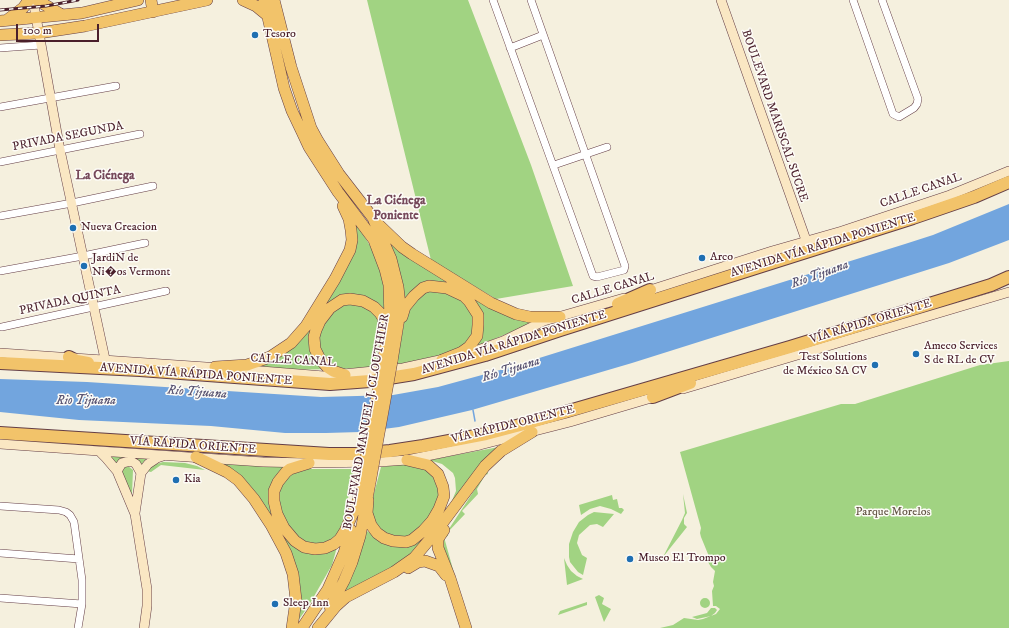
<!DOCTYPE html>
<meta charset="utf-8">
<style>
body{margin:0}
#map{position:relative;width:1009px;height:628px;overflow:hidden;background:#f5f0de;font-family:"IM FELL DW Pica",serif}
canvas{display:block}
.scale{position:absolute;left:16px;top:24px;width:83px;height:18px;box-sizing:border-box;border:2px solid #4a1f2b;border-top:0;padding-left:5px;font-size:12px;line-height:14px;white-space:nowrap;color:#4a1f2b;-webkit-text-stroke:3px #fdfcf7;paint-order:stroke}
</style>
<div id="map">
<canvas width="1009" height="628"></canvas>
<div class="scale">100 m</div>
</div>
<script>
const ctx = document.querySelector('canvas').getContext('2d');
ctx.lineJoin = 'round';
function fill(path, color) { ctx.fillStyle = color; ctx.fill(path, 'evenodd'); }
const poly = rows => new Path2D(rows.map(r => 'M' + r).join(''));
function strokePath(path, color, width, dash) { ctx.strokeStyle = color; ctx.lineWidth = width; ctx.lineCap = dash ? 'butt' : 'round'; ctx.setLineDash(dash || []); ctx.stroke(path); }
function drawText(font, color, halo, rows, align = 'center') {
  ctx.font = font + ' "IM FELL DW Pica",serif'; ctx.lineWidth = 3; ctx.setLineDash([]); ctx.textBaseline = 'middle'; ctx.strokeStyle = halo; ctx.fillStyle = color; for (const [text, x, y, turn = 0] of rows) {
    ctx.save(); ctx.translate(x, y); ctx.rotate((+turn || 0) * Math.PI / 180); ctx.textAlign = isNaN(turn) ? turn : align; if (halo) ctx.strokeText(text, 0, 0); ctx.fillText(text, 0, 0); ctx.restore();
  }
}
const green = poly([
 [367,0,468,0,531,165,573,286,496,299,431,260],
 [347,208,375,254,385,282,386,312,374,368,288,370,254,367,298,340,353,251],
 [388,239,535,322,475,347,398,365,398,356,404,323,403,300],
 [1009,361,1009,628,660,628,673,625,684,618,698,620,703,619,716,614,720,609,716,606,713,606,712,591,714,586,713,582,715,571,711,567,708,562,709,560,708,554,701,537,700,533,701,528,680,452,841,404,855,404,980,365],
 [499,447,426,538,404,562,344,593,356,564,365,525,367,531,375,537,398,546,438,517,451,503,456,491,455,478,453,473,442,464,429,460],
 [108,455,146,458,146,459,139,467,138,465,115,465],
 [211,461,289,466,269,492,292,542,337,547,332,565,309,605,293,628,296,580,259,504],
 [163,462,185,463,197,466,205,470,161,465,151,472,147,471,153,465],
 [404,464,421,465,436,475,441,493,422,532,397,541,371,523,372,501,381,467],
 [128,466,133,470,132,494,131,495,120,474,122,467],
 [302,469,354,469,340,539,324,547,302,542,282,521,278,490,294,471],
 [487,471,488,474,485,475,477,489,478,494,462,511,465,514,447,533,448,536,444,537,454,573,441,541],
 [683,494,687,513,684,518,684,524,687,527,663,557,682,520,685,513],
 [612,495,613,500,617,499,619,508,622,508,624,510,621,514,611,509,600,506,590,509,581,515,579,505],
 [594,512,614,514,603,527,597,524,590,525,579,535,577,543,582,555,587,558,583,575,578,572,570,562,569,557,569,544,573,532,579,522,588,515],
 [564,558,567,565,571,571,577,576,583,579,567,585],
 [599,595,604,598,602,604,611,609,604,622,595,597],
 '700 603a5 5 0 1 1 10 0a5 5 0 1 1-10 0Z',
 [587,602,587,605,558,615,560,611],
 [711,608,715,608,717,610,715,613,711,616,697,619,692,617,707,613]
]);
const water = poly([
 [1009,204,1009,240,949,263,632,363,472,410,399,427,360,432,326,433,285,433,211,426,79,420,0,412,0,379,87,382,321,397,393,395,438,387,504,369,905,244,933,235]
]);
const stream = poly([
 [473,410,475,421]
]);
const street = poly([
 [493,0,593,276,597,277,624,270,625,266,531,0],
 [853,0,893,114,899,117,914,108,917,104,918,99,882,0],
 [0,48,41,45],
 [510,48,543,35],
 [0,107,116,86],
 [0,162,140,134],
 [554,165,607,147],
 [0,216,72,203,153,186],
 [0,271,83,256,145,243],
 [2,327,166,291],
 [0,506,59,510,66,512,70,515,74,522,82,580,82,604,78,628],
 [0,553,79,559],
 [0,598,82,604]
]);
const secondary = poly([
 [33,0,60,150,105,359],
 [721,0,806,240],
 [644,292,772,251,842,231,950,195,1009,171],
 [0,353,221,368],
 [467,354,503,341,544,321,624,298],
 [236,369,324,376,403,368,449,358],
 [683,389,1009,292],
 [0,444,99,451,263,462,309,463,379,462,407,460,480,445,570,422,658,396],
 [99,451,106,458,117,471,135,514,147,589,147,606,144,628],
 [117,471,122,463,131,461,136,464,141,473],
 [135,513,141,473,148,464,157,458,163,456]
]);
const primary = poly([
 [37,0,62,15],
 [151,0,153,12],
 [243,0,256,6,267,15],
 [264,0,284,88,292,111,302,132,309,147,338,192,374,240,385,269,389,285,390,321,383,363],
 [274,0,291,67,311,128,318,141,339,174,373,218,391,259,398,287,400,305,399,318,392,361],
 [7,20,23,8,29,0],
 [0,21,82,13,138,0],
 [0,35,39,33,85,26,207,0],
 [378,224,402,247,412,254,491,303,516,314,530,317,560,317],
 [402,317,405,307,414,296,423,288,429,286,447,288,464,296,469,301,478,315,478,325,477,336,469,347,462,352,442,360],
 [215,367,247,365,270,357,291,343,306,326,335,279,350,250,352,240,351,230,349,219,343,206],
 [345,375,333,371,327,367,320,359,315,349,314,337,316,330,320,321,330,308,342,300,350,299,363,301,374,307,380,313,383,318,386,332],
 [196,457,227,472,238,480,254,499,271,525,286,553,293,574,296,600,292,628],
 [309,463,290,469,286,472,278,482,274,491,274,501,277,514,284,528,295,541,304,547,315,549,325,548,334,544,340,539,345,531,357,504],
 [368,500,367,513,371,525,377,533,384,538,393,541,406,542,412,540,423,531,432,521,439,509,444,496,443,487,438,474,428,465,407,460],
 [356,510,361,485],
 [444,530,438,539,438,548,450,578,466,628],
 [408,568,418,562,425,561,439,566,446,575],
 [330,607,344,581,352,562,360,536,370,483],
 [302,628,328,589,344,553,351,530],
 [318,628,336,606,346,597,394,572,414,558,435,533,485,466,501,451,532,432]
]);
const highway = poly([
 [618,304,650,290],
 [69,357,77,361,88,363],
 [0,363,140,370,330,384,370,381,414,374,485,355,560,330,913,218,974,197,1009,182],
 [653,397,690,383],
 [0,433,329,454,356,454,390,451,423,446,486,434,524,424,790,347,991,285,1009,277]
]);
const rail = poly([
 [0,10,46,6,78,0]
]);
const primaryBridge = poly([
 [370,483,392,361],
 [361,485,383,363]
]);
const markers = [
 [255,35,4,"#1f6fb2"],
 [73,228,4,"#1f6fb2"],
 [702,258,4,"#1f6fb2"],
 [84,266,4,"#1f6fb2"],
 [916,354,4,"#1f6fb2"],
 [875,365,4,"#1f6fb2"],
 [176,480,4,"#1f6fb2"],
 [630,559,4,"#1f6fb2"],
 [275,604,4,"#1f6fb2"]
];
const poiNames = [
 ["Tesoro",263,35],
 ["Nueva Creacion",81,228],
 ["Arco",710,258],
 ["JardiN de",92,259],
 ["Ni�os Vermont",92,273],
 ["Ameco Services",924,347],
 ["S de RL de CV",924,361],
 ["Test Solutions",867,358,"right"],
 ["de México SA CV",867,372,"right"],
 ["Kia",184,480],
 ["Museo El Trompo",638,559],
 ["Sleep Inn",283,604]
];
const streetNames = [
 ["BOULEVARD MARISCAL SUCRE",774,116,71],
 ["PRIVADA SEGUNDA",68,137,-11],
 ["CALLE CANAL",921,191,-19],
 ["AVENIDA VÍA RÁPIDA PONIENTE",823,246,-17],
 ["CALLE CANAL",613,289,-17],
 ["PRIVADA QUINTA",70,301,-12],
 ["VÍA RÁPIDA ORIENTE",871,322,-17],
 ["AVENIDA VÍA RÁPIDA PONIENTE",514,343,-17],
 ["CALLE CANAL",293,361,3],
 ["AVENIDA VÍA RÁPIDA PONIENTE",196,375,4],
 ["BOULEVARD MANUEL J. CLOUTHIER",367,422,-80],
 ["VÍA RÁPIDA ORIENTE",513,425,-14],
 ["VÍA RÁPIDA ORIENTE",193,446,4]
];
const parkNames = [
 ["Parque Morelos",893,513]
];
const neighbourhoodNames = [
 ["La Ciénega",105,176],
 ["La Ciénega",396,201],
 ["Poniente",396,216]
];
const waterNames = [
 ["Río Tijuana",820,275,-20],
 ["Río Tijuana",511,370,-17],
 ["Río Tijuana",197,393,4],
 ["Rio Tijuana",86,401]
];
fill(green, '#a1d382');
fill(water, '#72a5de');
strokePath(stream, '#72a5de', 1.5);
strokePath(street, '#643e46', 8);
strokePath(secondary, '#643e46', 10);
strokePath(primary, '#643e46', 12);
strokePath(highway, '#643e46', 14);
strokePath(street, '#fff', 7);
strokePath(secondary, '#fae7c3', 9);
strokePath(primary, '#f2c36a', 11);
strokePath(highway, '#f2c36a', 12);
strokePath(rail, '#4a1f2b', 3);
strokePath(rail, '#fdfcf7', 1.5, [4.5]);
strokePath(primaryBridge, '#643e46', 12, []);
strokePath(primaryBridge, '#f2c36a', 11);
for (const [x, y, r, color] of markers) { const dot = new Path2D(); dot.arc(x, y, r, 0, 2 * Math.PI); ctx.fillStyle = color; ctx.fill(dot); strokePath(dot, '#fdfcf7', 1.5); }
drawText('12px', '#4a1f2b', '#fdfcf7', poiNames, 'left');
drawText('12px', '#4a1f2b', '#fdfcf7', streetNames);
drawText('12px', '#645545', '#fdfcf7', parkNames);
drawText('bold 13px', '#76495b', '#fdfcf7', neighbourhoodNames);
drawText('italic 13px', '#5a5573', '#fdfcf7', waterNames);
</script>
